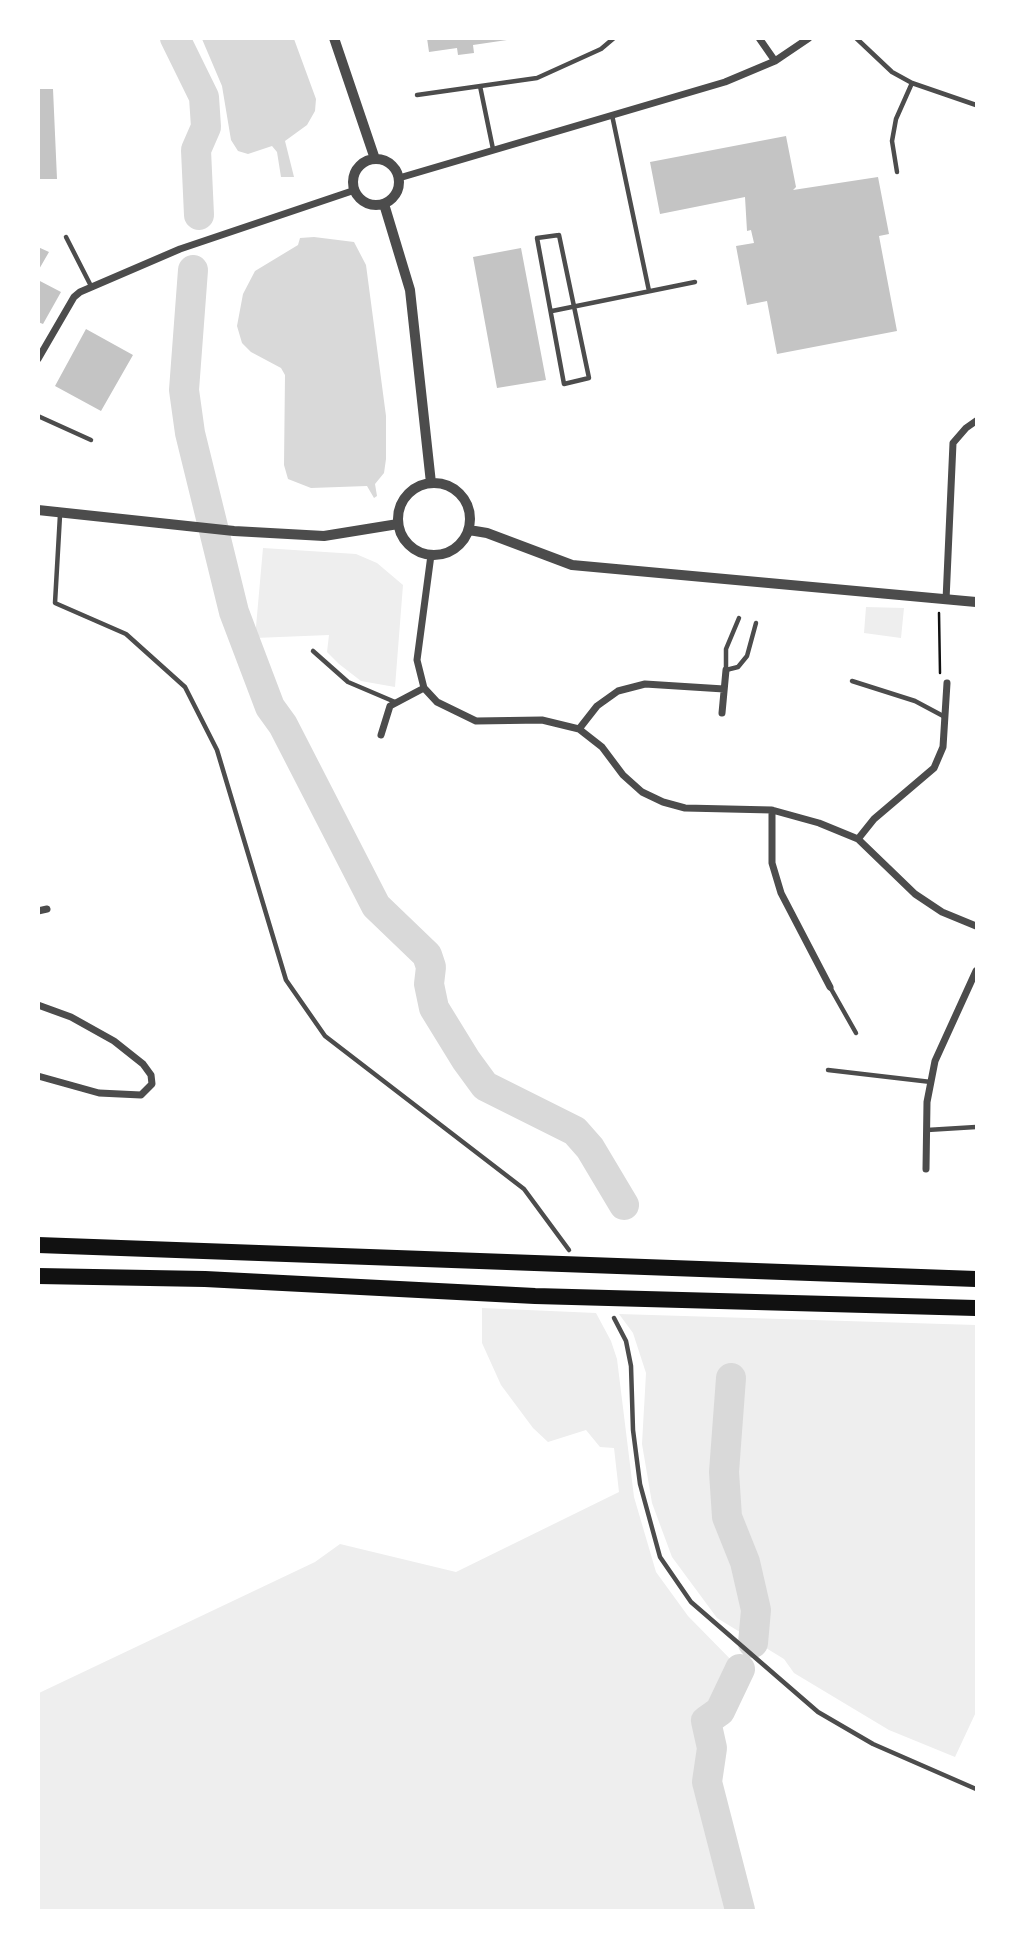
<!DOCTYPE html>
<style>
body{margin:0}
#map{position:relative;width:1015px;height:1949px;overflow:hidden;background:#fff;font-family:"PT Sans Narrow",sans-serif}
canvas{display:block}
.frame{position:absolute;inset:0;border:40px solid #fff;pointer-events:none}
</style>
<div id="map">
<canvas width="1015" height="1949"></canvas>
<div class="frame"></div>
</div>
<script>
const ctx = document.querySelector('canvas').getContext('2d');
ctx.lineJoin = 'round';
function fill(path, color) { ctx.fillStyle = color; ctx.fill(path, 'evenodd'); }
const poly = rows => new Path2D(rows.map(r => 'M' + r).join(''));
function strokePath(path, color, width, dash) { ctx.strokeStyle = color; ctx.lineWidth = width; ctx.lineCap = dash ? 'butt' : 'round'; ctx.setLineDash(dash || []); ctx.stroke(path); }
const green = poly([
 [263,548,356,554,377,563,403,585,395,687,361,681,339,664,327,652,329,635,255,638],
 [866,607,904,608,901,638,864,633],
 [482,1308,596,1313,611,1341,617,1359,634,1497,656,1572,688,1616,740,1669,720,1711,706,1721,712,1748,707,1782,740,1910,39,1910,39,1693,315,1562,340,1544,456,1572,619,1492,614,1448,600,1447,586,1430,548,1442,533,1428,501,1385,482,1343],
 [619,1314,976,1325,976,1712,955,1757,889,1730,794,1673,784,1659,717,1618,672,1557,652,1503,642,1444,646,1373,633,1333]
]);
const water = poly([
 [202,39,294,39,316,99,315,111,307,125,285,141,294,177,281,177,277,152,272,146,248,154,238,151,231,140,222,86],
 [314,237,354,242,366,265,386,416,386,459,384,473,375,484,377,496,374,498,367,486,311,488,288,479,284,465,285,375,281,368,251,352,242,343,237,326,243,294,255,271,298,245,300,238]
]);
const river = poly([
 [175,38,204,97,206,127,196,150,199,215],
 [193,270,184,390,190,433,234,612,270,707,283,725,376,906,427,955,431,967,429,984,434,1008,466,1060,485,1086,575,1131,590,1148,624,1205],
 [731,1378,724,1472,727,1517,745,1562,756,1610,753,1643],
 [740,1910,707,1782,712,1748,706,1721,720,1711,740,1669]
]);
const building = poly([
 [427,38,507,38,507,40,473,45,474,53,458,55,457,48,429,52],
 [38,89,53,89,57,179,38,179],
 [786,136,796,187,793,190,878,177,889,234,879,236,897,331,777,354,767,301,747,305,736,246,754,243,751,230,747,231,745,197,660,214,650,162],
 [38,247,49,252,38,271],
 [521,248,546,380,497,388,473,257],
 [38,280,61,292,43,324,38,322],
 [86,329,133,355,101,411,55,386]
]);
const path = poly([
 [939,613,940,673]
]);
const service = poly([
 [856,38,892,72,912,83,896,119,892,141,897,172],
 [912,83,976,105],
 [480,86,493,149],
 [417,95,537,78,601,49,614,38],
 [612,115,649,291],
 [559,235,589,378,564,384,537,238,559,235],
 [66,237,91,286],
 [552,311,695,282],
 [38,416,91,440],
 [60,515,55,603,126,634,185,687,217,750,286,980,325,1036,524,1189,569,1250],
 [739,618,726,649,726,670,738,667,747,656,756,623],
 [313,651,348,682,395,702],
 [852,681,915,701,945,717],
 [830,987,856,1033],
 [828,1070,931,1082],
 [927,1130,976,1127],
 [614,1318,626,1341,631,1366,633,1430,640,1484,660,1557,691,1602,818,1712,873,1744,976,1789]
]);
const minor = poly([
 [759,38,775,61],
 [399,178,725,82,775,61,809,38],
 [38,359,74,297,80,292,180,249,355,190],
 [431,555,417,660,424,688,437,702,476,721,542,720,579,729,602,747,623,775,642,792,663,802,685,808,772,810,819,823,858,839,915,894,942,912,976,926],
 [946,600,953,443,966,428,976,421],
 [722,713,726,670],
 [579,729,597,706,618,691,645,684,724,689],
 [381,735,390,706,424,688],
 [772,810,772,863,781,893,830,987],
 [858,839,874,819,934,768,943,747,947,683],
 [38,911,47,909],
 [38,1005,71,1017,114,1041,143,1064,151,1075,152,1084,141,1095,99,1093,38,1076],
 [926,1169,927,1102,935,1061,976,971]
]);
const tertiary = poly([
 [334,38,375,159],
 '353 182a23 23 0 1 1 46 0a23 23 0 1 1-46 0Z',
 [384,204,410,290,431,483],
 '398 519a36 36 0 1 1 72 0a36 36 0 1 1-72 0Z',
 [38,510,234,531,324,536,398,524],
 [469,530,487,533,572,565,976,602]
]);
const trunk = poly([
 [38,1245,976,1279],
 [38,1276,205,1279,535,1296,976,1308]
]);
fill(green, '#eee');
fill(water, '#d9d9d9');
strokePath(river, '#d9d9d9', 30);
fill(building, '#c4c4c4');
strokePath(path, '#111', 2.5);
strokePath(service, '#4c4c4c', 4.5);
strokePath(minor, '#4c4c4c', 7);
strokePath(tertiary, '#4c4c4c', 10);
strokePath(trunk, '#111', 16);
</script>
